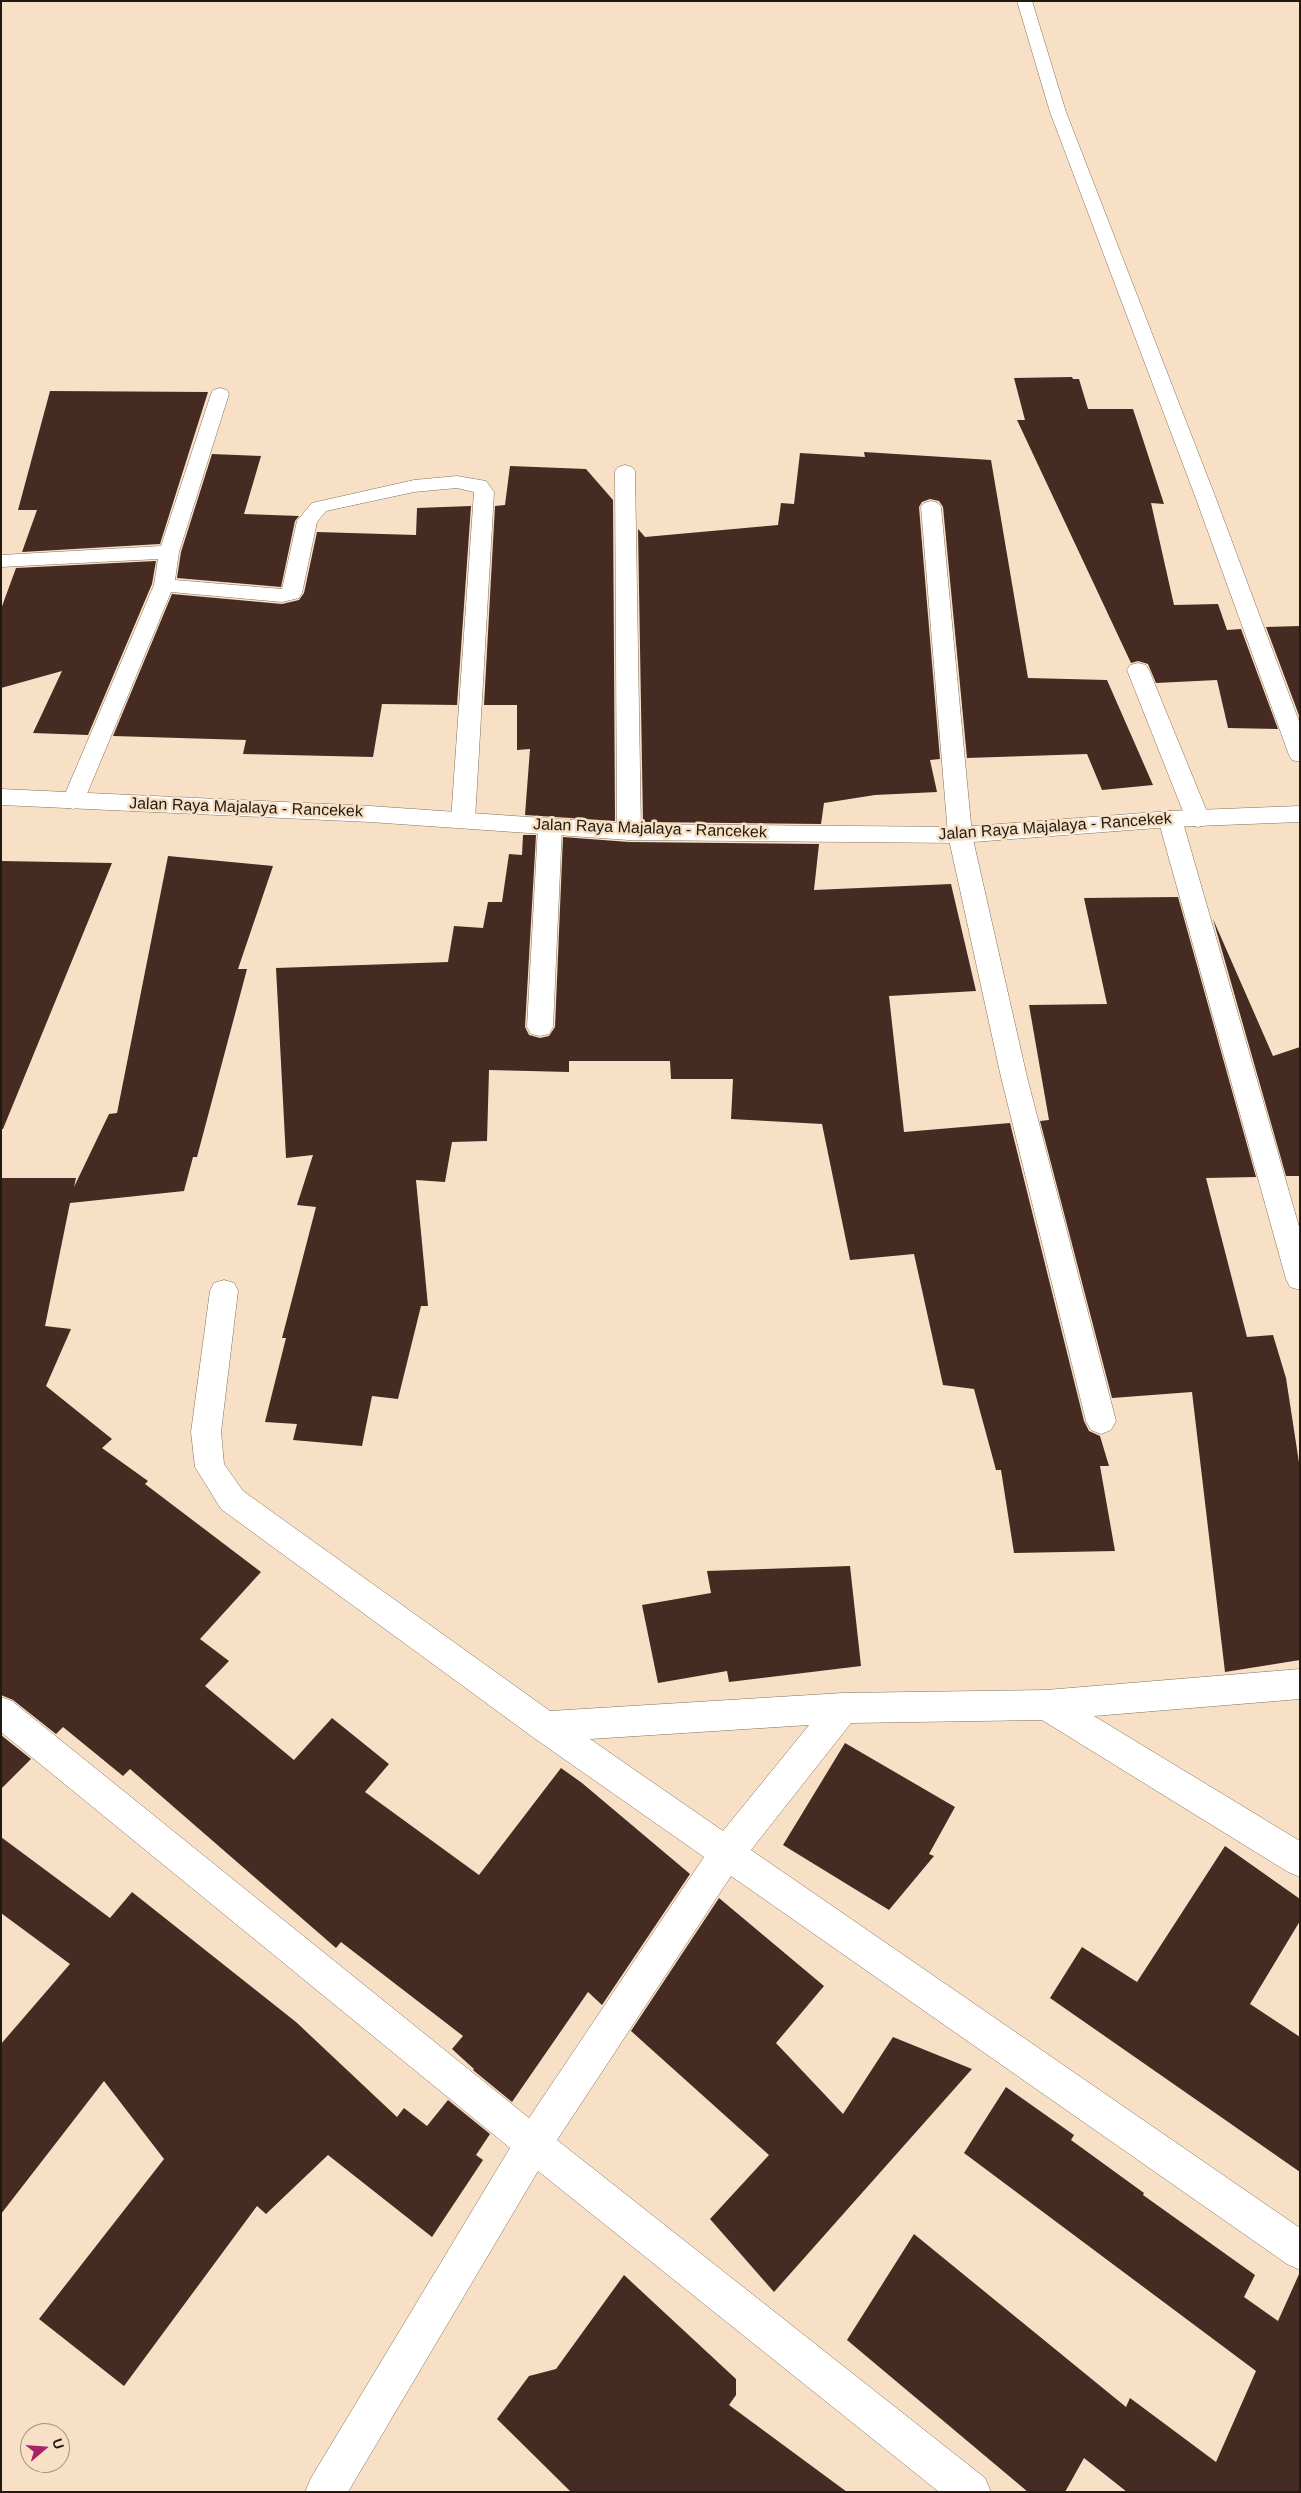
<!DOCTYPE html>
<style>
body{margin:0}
#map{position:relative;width:1301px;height:2493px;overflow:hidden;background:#f7e0c6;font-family:Arial,sans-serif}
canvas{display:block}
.frame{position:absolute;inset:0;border:2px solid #221a10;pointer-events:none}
.north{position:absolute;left:20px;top:2423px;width:50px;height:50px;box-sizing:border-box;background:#f7e0c6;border:1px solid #a2917d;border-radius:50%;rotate:72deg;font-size:14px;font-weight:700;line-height:20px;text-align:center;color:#221a10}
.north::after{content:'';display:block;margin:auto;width:18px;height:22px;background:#a9236b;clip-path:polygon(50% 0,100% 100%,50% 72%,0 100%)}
</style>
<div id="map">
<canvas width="1301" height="2493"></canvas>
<div class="frame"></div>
<div class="north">U</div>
</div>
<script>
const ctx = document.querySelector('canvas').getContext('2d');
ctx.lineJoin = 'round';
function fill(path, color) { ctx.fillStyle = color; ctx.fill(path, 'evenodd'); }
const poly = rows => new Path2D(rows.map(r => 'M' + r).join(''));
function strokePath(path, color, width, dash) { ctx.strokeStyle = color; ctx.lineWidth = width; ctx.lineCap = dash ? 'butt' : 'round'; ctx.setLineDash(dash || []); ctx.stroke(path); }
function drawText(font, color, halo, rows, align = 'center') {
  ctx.font = font + ' Arial,sans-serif'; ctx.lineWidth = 5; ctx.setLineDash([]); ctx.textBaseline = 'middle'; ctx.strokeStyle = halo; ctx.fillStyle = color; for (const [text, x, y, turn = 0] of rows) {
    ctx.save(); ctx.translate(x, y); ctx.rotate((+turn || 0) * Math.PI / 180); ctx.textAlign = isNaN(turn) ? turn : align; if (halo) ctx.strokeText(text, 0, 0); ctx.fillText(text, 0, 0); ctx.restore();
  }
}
const building = poly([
 [1072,377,1073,379,1079,379,1088,409,1133,409,1164,504,1151,503,1174,605,1218,604,1227,630,1241,629,1278,729,1228,728,1217,680,1156,683,1148,664,1138,661,1131,663,1017,420,1025,420,1014,378],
 [50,391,208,392,160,544,22,552,37,510,18,510],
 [864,452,991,460,1028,678,1107,680,1153,785,1102,790,1087,754,967,758,943,507,939,501,930,499,922,502,919,507,940,759,930,760,937,792,875,795,824,803,821,824,643,822,638,529,645,537,778,525,781,503,794,504,800,453,865,457],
 [212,454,261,456,244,514,299,516,295,521,281,587,177,578,181,552],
 [510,466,586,469,613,500,615,821,525,815,530,749,517,750,517,705,484,705,495,506,505,505],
 [471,506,457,705,382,704,373,757,243,754,246,740,113,736,172,594,282,604,299,600,304,593,317,532,416,535,417,508],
 [156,561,152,584,88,735,33,733,62,671,1,688,1,609,16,568],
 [1300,626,1300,718,1266,627],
 [523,835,536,835,525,1027,529,1035,540,1038,549,1036,555,1027,563,837,629,842,819,844,814,890,951,884,976,991,889,996,904,1132,1010,1123,1084,1421,1089,1431,1100,1436,1109,1466,1100,1466,1115,1551,1014,1553,1001,1470,996,1470,974,1389,943,1385,914,1254,850,1260,822,1124,731,1119,733,1079,671,1079,670,1061,569,1061,569,1072,489,1070,487,1141,452,1142,445,1182,416,1180,428,1306,421,1306,398,1399,372,1396,362,1446,293,1440,297,1424,265,1422,286,1338,282,1338,316,1207,297,1205,313,1155,286,1158,276,968,448,962,454,926,483,928,488,902,502,902,509,854,522,855],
 [168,856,273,866,238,969,247,969,197,1157,193,1157,184,1191,70,1203,45,1326,71,1329,46,1386,112,1439,102,1448,148,1481,145,1484,261,1572,200,1639,229,1661,205,1686,294,1760,332,1718,389,1764,365,1792,479,1875,561,1768,582,1783,690,1874,602,2005,588,1992,512,2102,473,2070,474,2069,452,2049,463,2036,341,1942,336,1948,130,1769,123,1776,63,1727,56,1734,13,1700,1,1695,1,1178,76,1178,74,1187,109,1114,117,1113],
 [1,861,112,863,3,1129,1,1129],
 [1178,897,1256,1177,1206,1178,1247,1337,1273,1335,1286,1378,1300,1469,1300,1660,1225,1672,1192,1392,1112,1398,1040,1121,1049,1120,1029,1005,1107,1004,1084,898],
 [1213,919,1273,1056,1300,1047,1300,1176,1286,1176],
 [850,1566,861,1666,729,1682,727,1671,658,1683,642,1605,711,1593,707,1571],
 [1,1735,31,1759,1,1789],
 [845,1743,955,1807,929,1854,934,1856,889,1910,783,1845],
 [1,1837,110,1918,132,1892,296,2022,397,2117,404,2108,427,2126,448,2100,490,2134,476,2155,483,2160,432,2237,328,2155,266,2214,257,2206,124,2386,39,2319,164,2159,104,2081,1,2214,1,2044,70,1964,1,1913],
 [1225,1846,1300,1899,1300,1921,1250,2004,1300,2037,1300,2172,1050,1998,1082,1947,1137,1982],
 [719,1898,824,1986,776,2043,843,2114,893,2037,972,2069,774,2292,710,2219,769,2155,631,2031],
 [1006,2087,1074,2135,1071,2140,1144,2193,1143,2195,1255,2275,1244,2297,1278,2321,1300,2272,1300,2492,1127,2492,1084,2458,1065,2492,1028,2492,847,2340,914,2234,1126,2407,1130,2398,1216,2462,1256,2371,964,2153],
 [624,2275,736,2379,736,2395,729,2405,847,2492,571,2492,497,2419,529,2376,556,2369]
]);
const minor = poly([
 [1017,1,1032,1,1066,112,1215,496,1300,724,1300,762,1292,760,1289,755,1195,496,1050,112,1017,1],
 [220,388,227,390,229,394,179,552,175,580,282,589,297,521,312,503,414,480,457,476,486,481,494,492,475,820,471,826,463,828,455,826,451,820,474,492,457,488,414,492,326,511,317,522,302,593,299,598,282,602,171,592,84,801,81,806,73,809,65,806,62,801,154,585,158,559,1,567,1,555,161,546,211,394,213,390,220,388],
 [625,465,632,467,635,471,641,832,637,838,629,840,621,838,617,832,615,471,618,467,625,465],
 [931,501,938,503,941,507,972,835,1027,1077,1116,1421,1111,1430,1101,1434,1091,1430,1086,1421,1001,1077,948,835,921,507,924,503,931,501],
 [1138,663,1146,665,1149,670,1210,819,1206,825,1198,827,1190,825,1186,819,1127,670,1130,665,1138,663],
 [1170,811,1178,813,1182,819,1300,1230,1300,1290,1290,1287,1286,1279,1158,819,1162,813,1170,811],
 [550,819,558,821,562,827,553,1027,549,1034,540,1036,531,1034,527,1027,538,827,542,821,550,819],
 [224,1280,234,1283,238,1291,221,1432,224,1464,243,1491,550,1711,843,1693,1046,1690,1300,1669,1300,1699,1094,1716,1300,1841,1300,1877,1288,1872,1042,1720,851,1723,751,1850,1300,2228,1300,2270,1287,2264,731,1876,557,2140,985,2478,991,2492,939,2492,538,2171,348,2492,305,2492,311,2478,510,2148,1,1732,1,1697,12,1701,529,2118,704,1857,534,1738,221,1509,195,1467,191,1432,210,1291,214,1283,224,1280],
 [809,1725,723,1831,590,1739,809,1725]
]);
const secondary = poly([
 [1,789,370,806,629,824,960,827,1170,811,1300,806,1300,822,1170,827,960,843,629,840,370,822,1,805,1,789]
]);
const streetNames = [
 ["Jalan Raya Majalaya - Rancekek",246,808,2],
 ["Jalan Raya Majalaya - Rancekek",1055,827,-4],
 ["Jalan Raya Majalaya - Rancekek",650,829,2]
];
fill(building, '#452b22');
strokePath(minor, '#847058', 1);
strokePath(secondary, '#847058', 1);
fill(minor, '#fff');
fill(secondary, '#fff');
drawText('16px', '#221a10', '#f7e0c6', streetNames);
</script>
